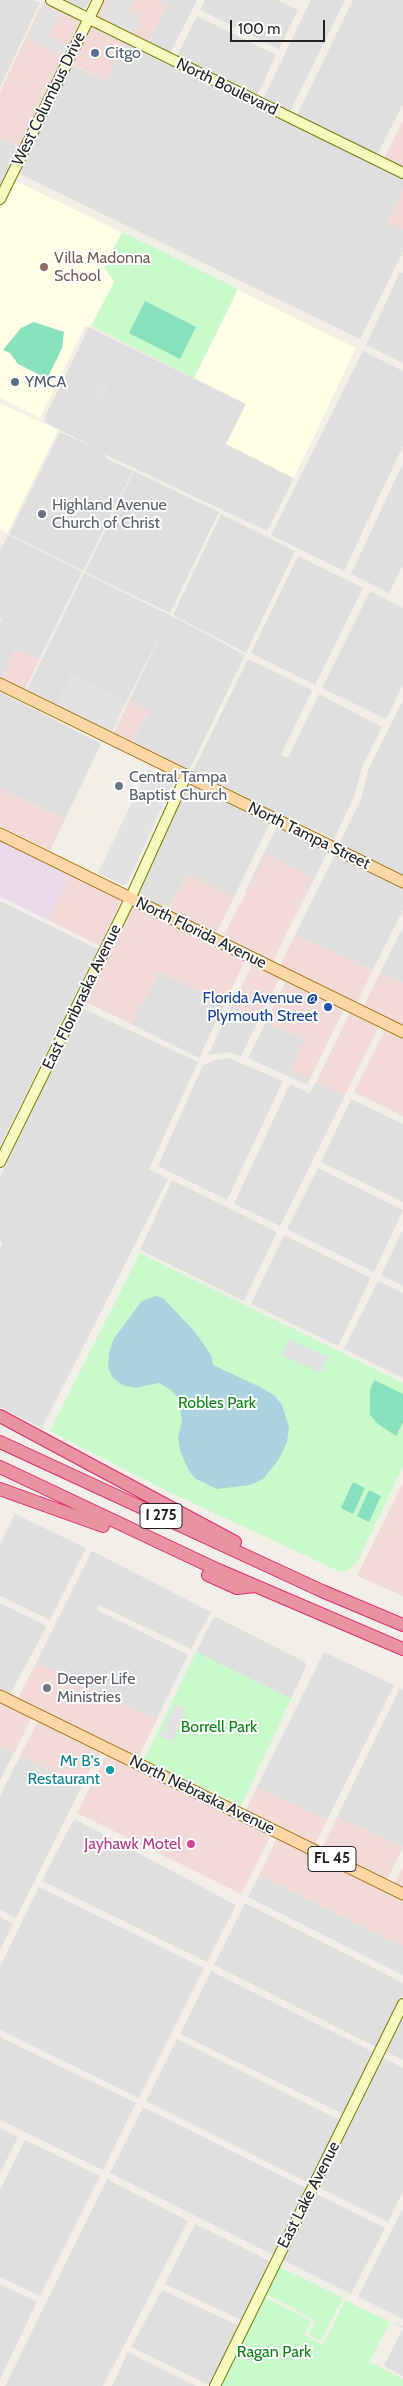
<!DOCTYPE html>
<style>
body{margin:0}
#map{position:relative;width:403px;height:2386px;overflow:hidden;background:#f2efe9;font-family:Cabin,sans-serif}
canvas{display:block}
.scale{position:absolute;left:230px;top:20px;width:95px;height:22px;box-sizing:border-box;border:2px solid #222;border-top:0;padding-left:6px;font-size:15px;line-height:18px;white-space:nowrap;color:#222;-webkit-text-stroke:4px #fff;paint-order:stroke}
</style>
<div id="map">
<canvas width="403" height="2386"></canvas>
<div class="scale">100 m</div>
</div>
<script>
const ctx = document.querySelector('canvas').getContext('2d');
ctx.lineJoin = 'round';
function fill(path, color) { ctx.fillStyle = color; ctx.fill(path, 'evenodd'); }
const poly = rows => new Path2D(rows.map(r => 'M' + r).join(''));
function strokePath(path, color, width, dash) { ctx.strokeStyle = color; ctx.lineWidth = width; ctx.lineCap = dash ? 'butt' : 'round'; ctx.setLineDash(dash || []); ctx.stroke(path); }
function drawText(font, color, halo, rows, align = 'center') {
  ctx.font = font + ' Cabin,sans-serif'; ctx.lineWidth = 4; ctx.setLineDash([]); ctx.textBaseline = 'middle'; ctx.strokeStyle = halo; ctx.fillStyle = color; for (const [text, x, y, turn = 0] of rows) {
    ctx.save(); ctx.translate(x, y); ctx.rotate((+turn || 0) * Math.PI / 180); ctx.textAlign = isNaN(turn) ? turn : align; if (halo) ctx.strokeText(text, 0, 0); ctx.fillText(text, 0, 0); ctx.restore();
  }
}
const residential = poly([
 [0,0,33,0,40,3,0,87],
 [59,0,90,0,85,8,77,9],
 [157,0,197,0,169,55,148,44,167,5],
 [205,0,277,0,298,10,279,49,200,10],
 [311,0,345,0,289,114,262,101],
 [353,0,403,0,403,104,376,157,296,117],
 [197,16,276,55,256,98,176,58],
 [125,44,403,179,403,190,387,222,403,230,403,251,360,339,16,172,72,65,106,81],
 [0,138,20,148,0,189],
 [400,272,403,273,403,363,366,345],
 [89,327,246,404,227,444,294,478,267,531,104,454,107,459,133,471,83,571,9,534,60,432,100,451,45,422,46,415],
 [363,351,403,371,403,446,344,571,271,535],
 [403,463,403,565,389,593,351,574],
 [134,471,219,512,170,613,85,572],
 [221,514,295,551,246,653,173,615],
 [8,535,82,572,39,660,16,649,0,681,0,622,2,618,0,617,0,551],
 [298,556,363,588,315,685,251,653],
 [84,573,182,621,245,655,187,775,130,747,148,711,129,701,170,616,127,701,72,674,54,710,25,694],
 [370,591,403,608,403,684,386,719,322,688],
 [248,659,312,690,281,755,288,758,319,694,382,727,362,767,355,794,334,839,304,825,274,815,191,775],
 [0,692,101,744,65,819,0,789],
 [403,700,403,877,339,844,361,799,369,768],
 [188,781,271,821,234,897,188,874,165,912,135,897],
 [278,824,329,849,288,932,312,878,245,892],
 [336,852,403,885,403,910,373,970,295,935],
 [0,901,98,949,0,1146],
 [403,927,403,983,380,973],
 [159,972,225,1003,199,1058,131,1024],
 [232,1006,259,1019,241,1056,229,1052,208,1055],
 [82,1008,198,1062,149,1169,168,1179,42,1428,0,1407,0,1250,3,1243,0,1241,0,1177],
 [266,1022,305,1040,290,1069,310,1079,307,1085,248,1058],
 [229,1058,283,1081,227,1200,158,1166,203,1065,215,1060],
 [316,1082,345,1095,280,1226,234,1204,290,1084,309,1093],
 [351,1099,403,1124,403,1202,321,1162],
 [318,1168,403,1210,374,1272,287,1229],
 [172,1180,277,1232,244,1301,140,1250],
 [403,1229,403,1286,381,1275],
 [284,1235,371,1278,338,1346,251,1304],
 [378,1281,403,1293,403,1378,344,1349],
 [15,1514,86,1548,50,1620,0,1596,0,1544],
 [92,1551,211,1612,191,1649,99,1605,97,1610,188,1655,156,1720,36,1663],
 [0,1603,47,1626,9,1696,0,1692],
 [216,1617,305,1662,306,1666,291,1699,196,1652,213,1618],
 [324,1652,394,1685,327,1820,257,1787],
 [400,1688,403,1690,403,1847,337,1817],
 [0,1746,14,1753,0,1780],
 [20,1756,82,1786,16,1918,0,1910,0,1796],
 [74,1819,236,1905,207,1962,42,1881],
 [259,1875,403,1946,403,1975,248,1897],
 [39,1887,204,1968,139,2098,0,2030,0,1967],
 [245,1903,403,1983,403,1995,378,2048,214,1965],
 [0,1917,13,1924,0,1950],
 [211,1971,375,2053,345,2115,180,2034],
 [403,2012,403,2060,385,2051],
 [0,2037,136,2103,103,2170,0,2120],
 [177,2039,342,2121,311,2184,146,2101],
 [382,2057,403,2068,403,2191,388,2222,318,2187],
 [143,2107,308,2189,275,2256,110,2173],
 [0,2128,18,2137,0,2173],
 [25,2140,100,2176,40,2296,0,2277,0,2190],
 [107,2179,188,2221,103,2386,5,2386],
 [315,2193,385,2228,351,2294,281,2259],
 [403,2208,403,2319,358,2297],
 [195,2224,272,2262,243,2321,165,2284],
 [0,2284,37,2302,0,2379],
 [162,2290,240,2326,211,2386,131,2347],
 [393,2322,403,2326,403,2376,384,2366,403,2328],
 [128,2352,196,2386,112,2386]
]);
const commercial = poly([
 [102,0,157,0,167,5,148,44,93,17],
 [43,1,125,43,106,81,64,60,21,148,0,138,0,92],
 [403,120,403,170,383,160],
 [403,190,403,230,387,222],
 [16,649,39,660,23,694,0,681],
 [129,701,148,710,130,747,111,738],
 [0,789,65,819,50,851,0,826],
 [267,853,312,878,272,964,221,940],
 [71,874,121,901,100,946,48,920],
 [188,874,234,897,215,936,165,912],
 [132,903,246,959,225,1003,159,972,131,1024,84,1001],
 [295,935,373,970,356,1005,279,967],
 [253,963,281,975,259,1019,232,1006],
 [380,973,403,983,403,1028,362,1009],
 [287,979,345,1007,310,1079,290,1069,305,1040,266,1022],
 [351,1010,380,1024,345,1095,316,1082],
 [386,1028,403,1036,403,1116,354,1092],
 [403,1482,403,1596,357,1576],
 [188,1656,137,1760,17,1700,36,1663,156,1720],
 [0,1699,33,1715,14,1753,0,1746],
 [39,1719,101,1749,82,1786,20,1756],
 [108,1752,272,1833,241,1894,77,1813],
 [257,1787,327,1820,314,1847,245,1812],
 [337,1817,403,1847,386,1882,321,1850],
 [278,1836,403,1898,403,1946,259,1875],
 [403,1866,403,1891,393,1886]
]);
const industrial = poly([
 [0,839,71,874,48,920,0,897]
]);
const education = poly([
 [12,179,356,348,294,478,226,444,246,404,91,326,85,326,40,418,0,398,0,204],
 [0,403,58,430,7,533,0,529]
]);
const park = poly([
 [122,232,238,289,194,378,91,326,114,282,104,267],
 [140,1253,403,1383,403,1467,357,1562,350,1569,341,1572,283,1545,163,1489,50,1431],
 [196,1652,291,1699,241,1806,144,1760],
 [278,2266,343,2298,321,2341,308,2334,314,2323,313,2319,266,2294],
 [264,2297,311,2321,304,2335,323,2345,345,2300,390,2322,369,2362,403,2379,403,2386,221,2386]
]);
const pitch = poly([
 [145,301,196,327,180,359,129,333],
 [34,322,64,332,62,348,49,375,44,377,18,364,10,353,3,350,21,328],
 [374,1380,403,1394,403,1422,396,1436,378,1424,370,1415,370,1390],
 [353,1482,365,1488,353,1514,341,1508],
 [369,1490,381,1496,369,1522,357,1516]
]);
const parking = poly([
 [107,0,134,0,129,11,141,17,134,33,106,19,104,13],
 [43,5,60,13,49,36,70,46,65,57,27,38],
 [99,383,108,387,101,400,93,396],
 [72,674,127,701,110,737,54,710],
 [148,769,170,779,173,783,127,884,123,885,98,873],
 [289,1339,328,1357,320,1373,281,1355],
 [175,1704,182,1707,186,1714,172,1742,159,1736]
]);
const water = poly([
 [155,1296,163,1298,195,1332,211,1355,213,1365,262,1388,275,1396,282,1405,289,1427,287,1442,279,1459,263,1479,250,1485,217,1489,196,1479,189,1471,180,1451,178,1437,182,1422,179,1399,172,1391,159,1383,135,1388,122,1385,113,1378,108,1367,109,1354,113,1340,141,1302]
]);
const secondary = poly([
 [51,0,403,173],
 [0,199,98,0],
 [0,1162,130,899,186,776],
 [215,2386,403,2004]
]);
const primary = poly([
 [0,684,403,882],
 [0,834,403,1032],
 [0,1696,403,1894]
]);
const highway = poly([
 [0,1416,235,1542],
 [0,1442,322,1591,403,1625],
 [0,1467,216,1569,403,1649],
 [0,1489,103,1526],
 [208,1575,237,1588,255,1586]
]);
const markers = [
 [95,53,5,"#5c6f8a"],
 [44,267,5,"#8d6e63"],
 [15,382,5,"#5c6f8a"],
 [42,514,5,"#6b7280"],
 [119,786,5,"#6b7280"],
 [328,1007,5,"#1a4fb4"],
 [47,1688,5,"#6b7280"],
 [110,1770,5,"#0f9aa8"],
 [191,1844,5,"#d1479c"]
];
const shields = [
 [161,1516,42],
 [332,1859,48]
];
const shieldNames = [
 ["I 275",161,1516],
 ["FL 45",332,1859]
];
const serviceNames = [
 ["Citgo",105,53],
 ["YMCA",25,382]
];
const streetNames = [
 ["North Boulevard",227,87,26],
 ["West Columbus Drive",49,99,-64],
 ["North Tampa Street",309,836,26],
 ["North Florida Avenue",201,933,26],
 ["East Floribraska Avenue",82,997,-64],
 ["North Nebraska Avenue",202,1795,26],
 ["East Lake Avenue",309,2195,-63]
];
const educationNames = [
 ["Villa Madonna",54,258],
 ["School",54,276]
];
const worshipNames = [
 ["Highland Avenue",52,505],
 ["Church of Christ",52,523],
 ["Central Tampa",129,777],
 ["Baptist Church",129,795],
 ["Deeper Life",57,1679],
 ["Ministries",57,1697]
];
const transitNames = [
 ["Florida Avenue @",318,998],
 ["Plymouth Street",318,1016]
];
const parkNames = [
 ["Robles Park",217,1403],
 ["Borrell Park",219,1727],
 ["Ragan Park",274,2352]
];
const cultureNames = [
 ["Mr B's",100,1761],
 ["Restaurant",100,1779]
];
const hotelNames = [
 ["Jayhawk Motel",181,1844]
];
fill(residential, '#e0dfdf');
fill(commercial, '#f2dad9');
fill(industrial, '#ebdbe8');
fill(education, '#ffffe5');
fill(park, '#c8facc');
fill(pitch, '#88e0be');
fill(parking, '#e2e2e2');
fill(water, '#aad3df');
strokePath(secondary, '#707d05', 12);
strokePath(primary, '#a06b00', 13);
strokePath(highway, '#dc2a67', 14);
strokePath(secondary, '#f7fabf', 10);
strokePath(primary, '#fcd6a4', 11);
strokePath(highway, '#e892a2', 12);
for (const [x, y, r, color] of markers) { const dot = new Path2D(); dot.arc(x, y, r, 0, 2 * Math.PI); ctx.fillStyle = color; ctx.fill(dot); strokePath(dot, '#fff', 2); }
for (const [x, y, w] of shields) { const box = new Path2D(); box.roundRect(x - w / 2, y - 12.5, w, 25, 4); ctx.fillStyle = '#fff'; ctx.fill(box); strokePath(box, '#222', 1); }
drawText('bold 15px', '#222', null, shieldNames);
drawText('16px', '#4e5e75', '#fff', serviceNames, 'left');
drawText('16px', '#222', '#fff', streetNames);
drawText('16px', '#785e54', '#fff', educationNames, 'left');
drawText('16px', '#5b616d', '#fff', worshipNames, 'left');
drawText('16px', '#164399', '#fff', transitNames, 'right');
drawText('16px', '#0c8416', '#fff', parkNames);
drawText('16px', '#0d838f', '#fff', cultureNames, 'right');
drawText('16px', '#b23c85', '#fff', hotelNames, 'right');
</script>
